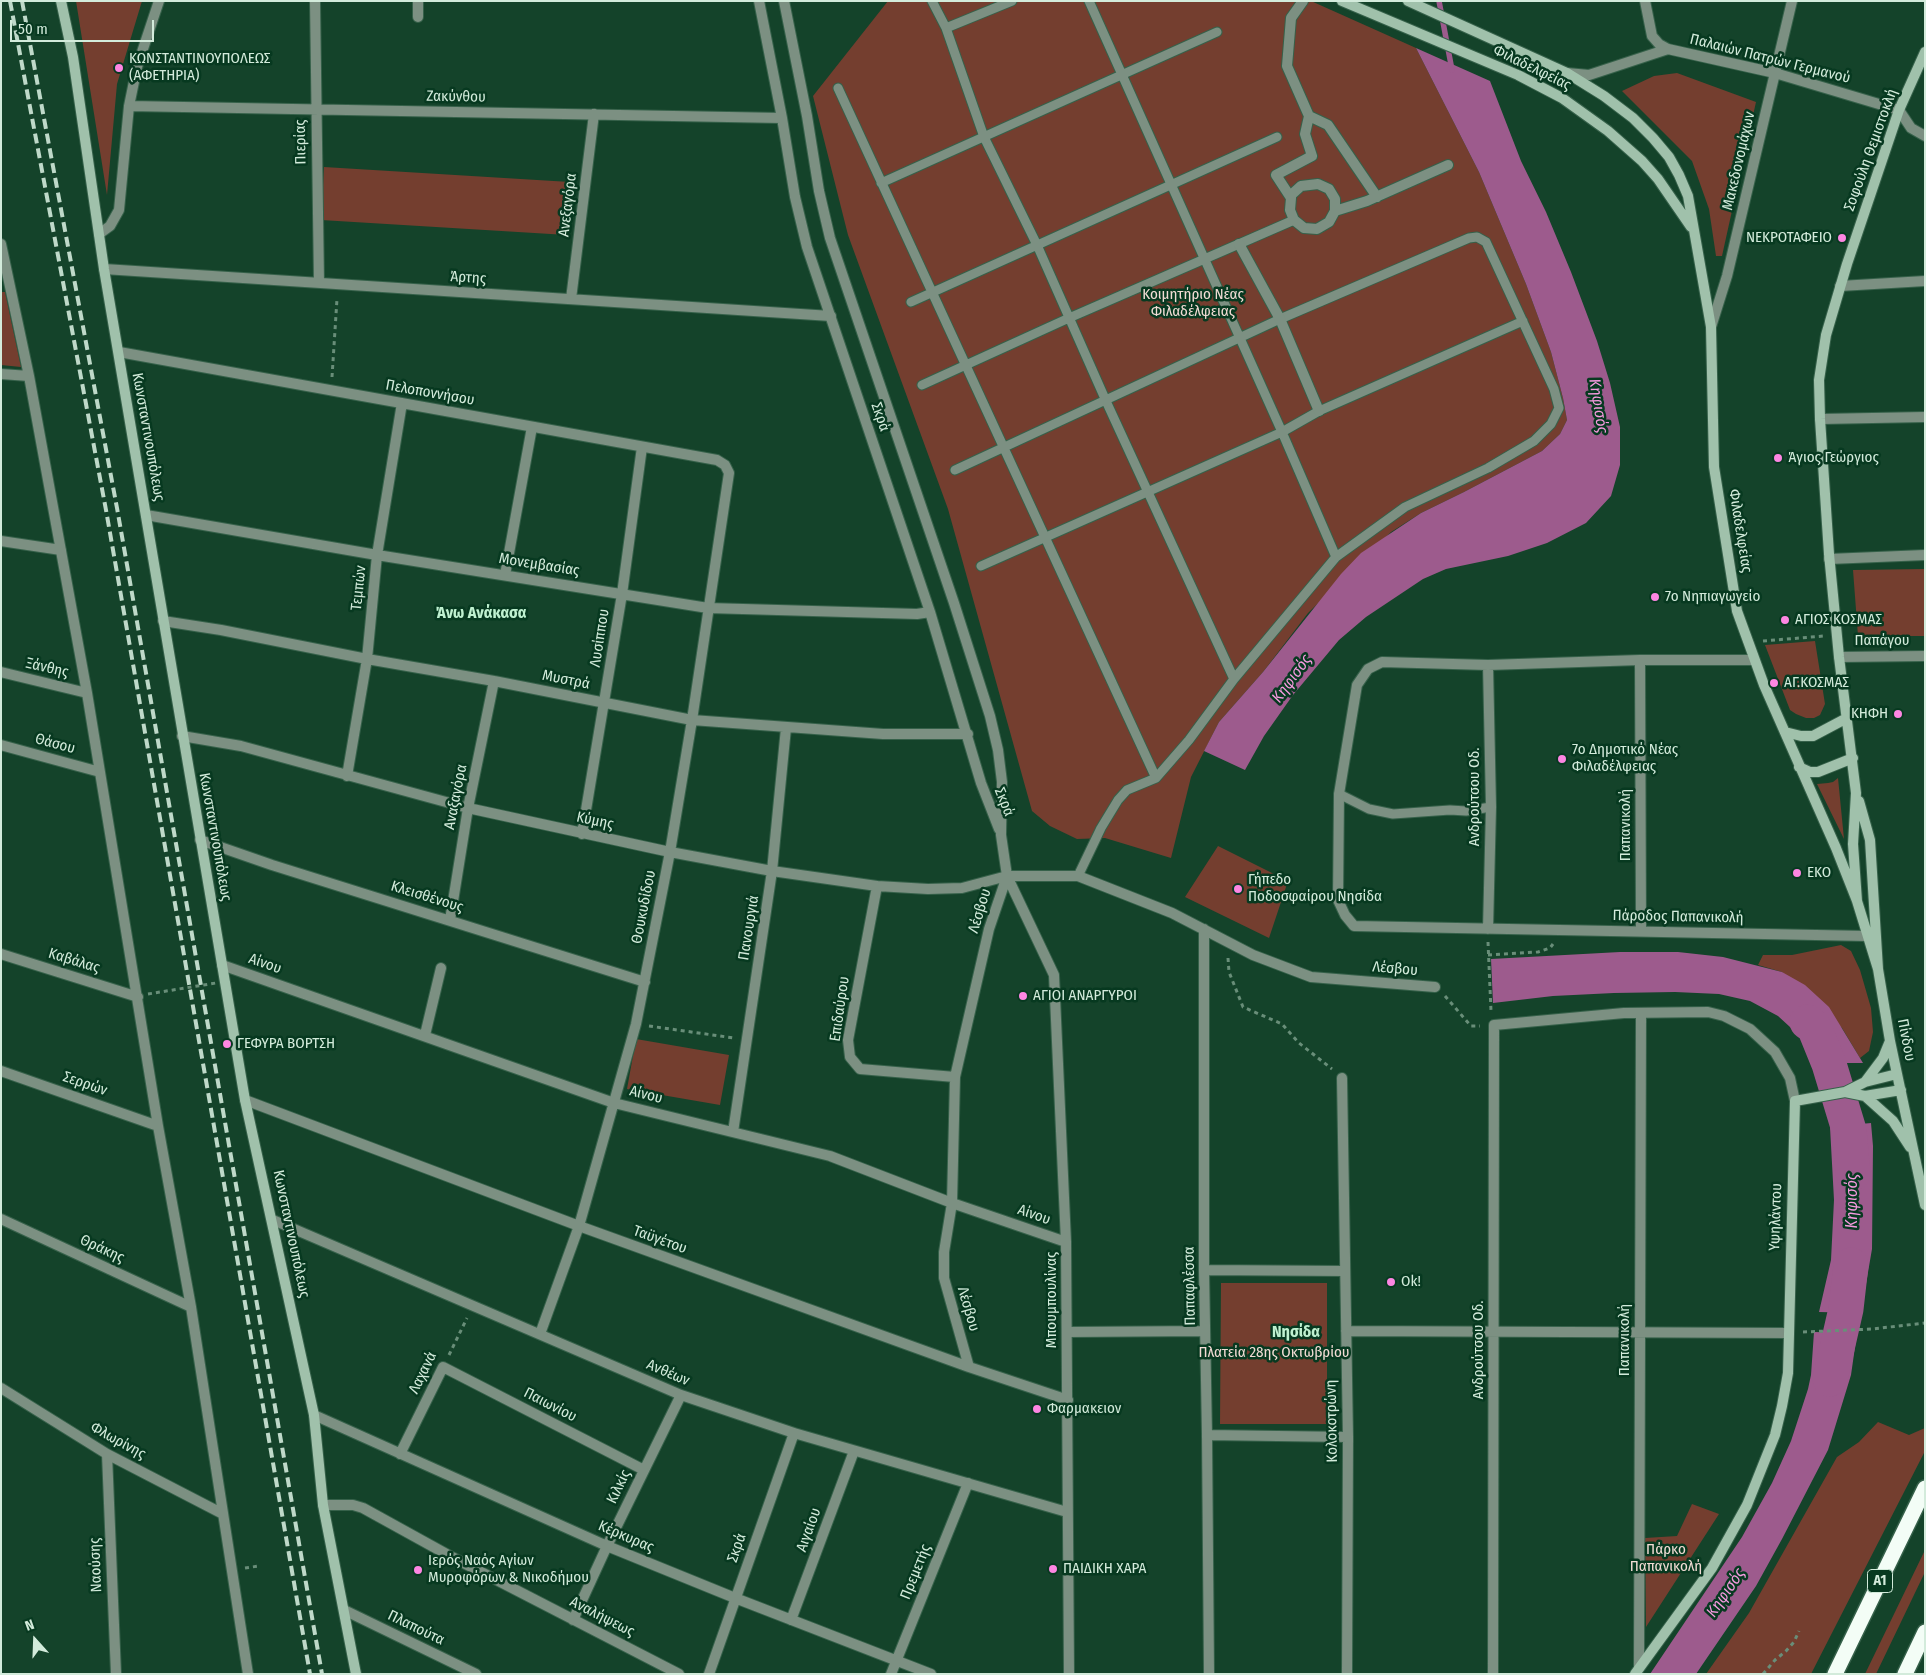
<!DOCTYPE html>
<meta charset="utf-8">
<style>
body{margin:0}
#map{position:relative;width:1926px;height:1675px;overflow:hidden;background:#14432a;font-family:"Fira Sans Condensed",sans-serif}
canvas{display:block}
.frame{position:absolute;inset:0;border:2px solid #d3ebdb;pointer-events:none}
.north{position:absolute;left:10px;top:1615px;width:50px;height:50px;-webkit-text-stroke:4px #073920;paint-order:stroke;rotate:340deg;font-size:14px;font-weight:700;line-height:20px;text-align:center;color:#d3ebdb}
.north::after{content:'';display:block;margin:auto;width:18px;height:22px;background:#d3ebdb;clip-path:polygon(50% 0,100% 100%,50% 72%,0 100%)}
.scale{position:absolute;left:10px;top:20px;width:144px;height:22px;box-sizing:border-box;border:2px solid #d3ebdb;border-top:0;padding-left:6px;font-size:15px;line-height:18px;white-space:nowrap;color:#d3ebdb;-webkit-text-stroke:4px #073920;paint-order:stroke}
</style>
<div id="map">
<canvas width="1926" height="1675"></canvas>
<div class="frame"></div>
<div class="north">N</div>
<div class="scale">50 m</div>
</div>
<script>
const ctx = document.querySelector('canvas').getContext('2d');
ctx.lineJoin = 'round';
function fill(path, color) { ctx.fillStyle = color; ctx.fill(path, 'evenodd'); }
const poly = rows => new Path2D(rows.map(r => 'M' + r).join(''));
function strokePath(path, color, width, dash) { ctx.strokeStyle = color; ctx.lineWidth = width; ctx.lineCap = dash ? 'butt' : 'round'; ctx.setLineDash(dash || []); ctx.stroke(path); }
function drawText(font, color, halo, rows, align = 'center') {
  ctx.font = font + ' "Fira Sans Condensed",sans-serif'; ctx.lineWidth = 5; ctx.setLineDash([]); ctx.textBaseline = 'middle'; ctx.strokeStyle = halo; ctx.fillStyle = color; for (const [text, x, y, turn = 0] of rows) {
    ctx.save(); ctx.translate(x, y); ctx.rotate((+turn || 0) * Math.PI / 180); ctx.textAlign = isNaN(turn) ? turn : align; if (halo) ctx.strokeText(text, 0, 0); ctx.fillText(text, 0, 0); ctx.restore();
  }
}
const green = poly([
 [76,1,142,1,117,84,107,195],
 [888,1,1311,1,1416,48,1479,172,1526,284,1551,352,1563,398,1567,420,1560,434,1542,451,1464,492,1421,513,1391,532,1308,613,1263,672,1219,722,1191,777,1171,858,1105,838,1077,839,1050,826,1032,811,948,509,848,235,813,96],
 [1677,73,1756,102,1722,256,1716,256,1709,209,1692,161,1622,91,1654,76],
 [324,167,570,182,567,235,321,220],
 [1,292,5,292,21,367,1,365],
 [1925,569,1925,636,1858,636,1853,570],
 [1815,641,1825,704,1820,715,1814,718,1806,718,1796,714,1790,710,1765,645],
 [1838,778,1844,839,1817,784,1828,783,1833,782],
 [1218,846,1288,881,1269,938,1185,897],
 [1841,945,1851,951,1860,970,1871,1008,1873,1032,1869,1051,1860,1058,1842,1028,1782,972,1758,965,1763,955,1792,955],
 [636,1039,729,1055,720,1105,627,1089],
 [1221,1283,1327,1283,1327,1424,1220,1424],
 [1878,1422,1909,1435,1925,1428,1925,1451,1811,1674,1706,1674,1749,1613,1837,1457,1859,1442],
 [1692,1504,1719,1514,1646,1627,1645,1538,1677,1536],
 [1925,1550,1925,1572,1876,1674,1865,1674]
]);
const water = poly([
 [1416,48,1490,81,1521,161,1546,212,1571,272,1597,341,1610,383,1620,427,1620,465,1611,496,1586,523,1547,543,1508,556,1446,569,1423,579,1366,617,1339,640,1293,695,1264,736,1245,770,1204,751,1219,722,1263,672,1341,574,1361,553,1421,513,1464,492,1542,451,1560,434,1567,420,1563,398,1551,352,1526,284,1479,172],
 [1620,952,1678,952,1723,957,1782,972,1805,985,1829,1007,1863,1063,1817,1063,1802,1038,1778,1016,1750,1001,1719,994,1675,992,1614,993,1553,996,1493,1003,1491,959],
 [1871,1123,1873,1146,1872,1249,1861,1313,1819,1312,1831,1260,1834,1200,1830,1127],
 [1814,1332,1857,1333,1851,1375,1828,1450,1782,1539,1756,1586,1696,1674,1650,1674,1742,1537,1772,1483,1791,1441,1808,1389,1811,1375]
]);
const stream = poly([
 [1439,1,1452,70]
]);
const river = poly([
 [1807,1022,1814,1027,1829,1064,1849,1130,1853,1173],
 [1830,1379,1846,1309,1851,1265]
]);
const path = poly([
 [332,377,337,299],
 [1763,641,1824,636],
 [1488,942,1491,1011],
 [1488,955,1538,952,1550,948,1553,944],
 [1228,958,1229,972,1243,1007,1282,1024,1299,1043,1332,1069],
 [1445,996,1471,1026,1480,1026],
 [649,1026,734,1038],
 [1803,1332,1872,1329,1925,1323],
 [449,1355,467,1318],
 [245,1568,259,1566],
 [1763,1674,1775,1660,1786,1651,1794,1642,1799,1631]
]);
const lane = poly([
 [932,1,946,28,984,137,1037,245,1106,401,1234,679],
 [1089,1,1282,432,1336,557],
 [946,28,1012,1],
 [838,88,1156,778],
 [881,183,1217,32],
 [911,302,1277,137],
 [922,385,1069,318,1294,220],
 [955,470,1280,319,1469,238,1477,237,1486,242,1554,389,1559,408,1551,424,1534,441,1488,468,1405,507,1336,557,1234,679,1189,740,1156,778,1127,790,1118,800,1101,828,1078,876],
 [981,566,1282,432,1319,411,1523,321],
 [1339,794,1369,809,1393,814,1450,810,1466,811,1491,807]
]);
const street = poly([
 [315,1,319,283],
 [418,1,418,17],
 [759,1,782,118,795,197,807,247,930,612,981,783,999,829],
 [784,1,807,116,819,191,830,238,954,603,990,716,998,750,1002,782,1001,835,1007,876,1054,975,1066,1242,1069,1674],
 [1645,1,1652,36,1659,44,1668,49],
 [1567,73,1589,75,1668,49,1775,73,1899,110,1911,128,1925,136],
 [129,106,782,118],
 [1309,116,1328,125,1377,197],
 [1290,196,1301,186,1318,184,1329,189,1335,199,1335,211,1329,222,1317,229,1304,228,1294,220,1290,210,1291,198,1276,175,1312,156,1305,134,1309,116,1287,66,1291,18,1303,1],
 [1335,211,1367,201,1448,165],
 [99,234,110,226,119,210,129,106,137,67,159,1],
 [1,244,29,376,87,693,158,1126,191,1307,248,1674],
 [1239,244,1280,319,1319,411],
 [104,269,831,316],
 [1840,286,1925,281],
 [571,299,594,114],
 [1711,327,1727,276,1792,1],
 [119,352,717,460,725,465,729,473,692,720,670,852,636,1024,579,1226,540,1334],
 [1,374,29,376],
 [1820,419,1925,417],
 [146,515,377,555,708,608,917,614,930,612],
 [1,541,61,550],
 [1829,559,1925,555],
 [505,575,532,427],
 [163,621,221,630,367,659,494,681,692,720,883,734,968,734],
 [1839,657,1925,656],
 [1640,660,1641,931],
 [1754,660,1640,660,1488,665,1382,662,1368,669,1357,685,1339,794,1338,900,1345,915,1354,926,1867,936],
 [1,672,87,693],
 [182,736,241,746,468,808,670,852,772,871,877,886,928,889,962,888,1007,876,1078,876,1172,913,1253,955,1311,977,1435,987],
 [1,745,100,772],
 [347,776,367,659,377,555,402,403],
 [582,834,622,594,642,447],
 [200,840,272,865,645,982],
 [877,886,848,1040,850,1057,860,1069,955,1077],
 [450,920,468,808,494,681],
 [1204,929,1204,1270,1207,1435,1209,1674],
 [1488,929,1491,807,1488,665],
 [1,954,138,997],
 [222,965,614,1103,830,1156,952,1203,1066,1242],
 [425,1035,441,968],
 [1,1071,158,1126],
 [1342,1078,1348,1437,1347,1674],
 [245,1100,579,1226,969,1367,1068,1400],
 [733,1132,772,871,786,728],
 [1,1219,191,1307],
 [273,1220,681,1395,794,1433,1067,1512],
 [1204,1270,1345,1271],
 [1346,1331,1788,1333],
 [1067,1332,1205,1331],
 [969,1367,944,1278,944,1252,952,1203,955,1077,989,929,1007,876],
 [1,1388,107,1454,223,1514],
 [314,1415,607,1546,735,1598,931,1674],
 [1207,1435,1348,1437],
 [107,1454,116,1674],
 [400,1454,443,1367,644,1470],
 [323,1505,353,1505,363,1508,450,1556,679,1674],
 [344,1610,476,1674],
 [573,1620,607,1546,681,1395],
 [791,1620,854,1451],
 [1639,1668,1641,1013],
 [709,1674,794,1433],
 [891,1674,968,1483],
 [1493,1674,1494,1025,1624,1013,1708,1012,1724,1016,1750,1029,1775,1052,1790,1078,1795,1101]
]);
const secondary = poly([
 [61,1,73,57,104,269,245,1100,314,1415,323,1505,356,1674],
 [1342,1,1518,75,1562,98,1608,131,1642,161,1658,179,1691,227],
 [1408,1,1567,73,1604,96,1633,118,1653,138,1669,157,1679,175,1688,196,1711,327,1714,467,1737,611,1764,685,1836,848,1857,901],
 [1785,732,1801,736,1813,736,1847,718],
 [1799,767,1810,772,1818,772,1853,758],
 [1859,801,1870,840,1878,969,1890,1041,1925,1205],
 [1878,969,1857,901,1853,844,1856,793,1839,657,1829,554,1820,419,1819,380,1826,335,1847,264,1899,110,1925,52],
 [1865,1082,1883,1058,1890,1041],
 [1845,1092,1865,1096,1901,1090],
 [1865,1096,1893,1121,1910,1147],
 [1635,1674,1712,1568,1747,1505,1775,1435,1782,1406,1788,1373,1795,1101,1845,1092,1865,1082,1897,1074]
]);
const highway = poly([
 [1835,1674,1925,1488],
 [1905,1674,1925,1632]
]);
const rail = poly([
 [10,1,106,510,310,1674],
 [22,1,117,508,322,1674]
]);
const pathBridge = poly([
 [148,994,216,983]
]);
const markers = [
 [119,68,5,"#fd86e2"],
 [1842,238,5,"#fd86e2"],
 [1778,458,5,"#fd86e2"],
 [1655,597,5,"#fd86e2"],
 [1785,620,5,"#fd86e2"],
 [1774,683,5,"#fd86e2"],
 [1898,714,5,"#fd86e2"],
 [1562,759,5,"#fd86e2"],
 [1797,873,5,"#fd86e2"],
 [1238,889,5,"#fd86e2"],
 [1023,996,5,"#fd86e2"],
 [227,1044,5,"#fd86e2"],
 [1391,1282,5,"#fd86e2"],
 [1037,1409,5,"#fd86e2"],
 [1053,1569,5,"#fd86e2"],
 [418,1570,5,"#fd86e2"]
];
const shields = [
 [1880,1581,25]
];
const shieldNames = [
 ["Α1",1880,1581]
];
const poiNames = [
 ["ΚΩΝΣΤΑΝΤΙΝΟΥΠΟΛΕΩΣ",129,59],
 ["(ΑΦΕΤΗΡΙΑ)",129,76],
 ["ΝΕΚΡΟΤΑΦΕΙΟ",1832,238,"right"],
 ["Άγιος Γεώργιος",1788,458],
 ["7ο Νηπιαγωγείο",1665,597],
 ["ΑΓΙΟΣ ΚΟΣΜΑΣ",1795,620],
 ["ΑΓ.ΚΟΣΜΑΣ",1784,683],
 ["ΚΗΦΗ",1888,714,"right"],
 ["7ο Δημοτικό Νέας",1572,750],
 ["Φιλαδέλφειας",1572,767],
 ["EKO",1807,873],
 ["Γήπεδο",1248,880],
 ["Ποδοσφαίρου Νησίδα",1248,897],
 ["ΑΓΙΟΙ ΑΝΑΡΓΥΡΟΙ",1033,996],
 ["ΓΕΦΥΡΑ ΒΟΡΤΣΗ",237,1044],
 ["Ok!",1401,1282],
 ["Φαρμακειον",1047,1409],
 ["Ιερός Ναός Αγίων",428,1561],
 ["Μυροφόρων & Νικοδήμου",428,1578],
 ["ΠΑΙΔΙΚΗ ΧΑΡΑ",1063,1569]
];
const streetNames = [
 ["Παλαιών Πατρών Γερμανού",1770,59,14],
 ["Φιλαδελφείας",1532,68,26],
 ["Ζακύνθου",456,97,1],
 ["Πιερίας",301,142,-91],
 ["Σοφούλη Θεμιστοκλή",1871,150,-70],
 ["Μακεδονομάχων",1739,161,-77],
 ["Ανεξαγόρα",568,205,-83],
 ["Άρτης",468,278,4],
 ["Πελοποννήσου",430,393,10],
 ["Σκρά",880,417,71],
 ["Κωνσταντινουπόλεως",148,437,80],
 ["Φιλαδελφείας",1740,531,81],
 ["Μονεμβασίας",539,565,9],
 ["Τεμπών",359,588,-84],
 ["Λυσίππου",600,638,-81],
 ["Παπάγου",1882,641],
 ["Ξάνθης",47,668,13],
 ["Μυστρά",566,680,11],
 ["Θάσου",55,744,15],
 ["Αναξαγόρα",456,797,-79],
 ["Ανδρούτσου Οδ.",1475,797,-90],
 ["Σκρά",1004,802,68],
 ["Κύμης",595,821,12],
 ["Παπανικολή",1626,825,-90],
 ["Κωνσταντινουπόλεως",215,837,80],
 ["Κλεισθένους",427,897,17],
 ["Θουκυδίδου",644,907,-79],
 ["Λέσβου",980,911,-73],
 ["Πάροδος Παπανικολή",1678,917,1],
 ["Πανουργιά",749,928,-81],
 ["Καβάλας",74,961,17],
 ["Αίνου",265,964,19],
 ["Λέσβου",1395,969,5],
 ["Επιδαύρου",840,1009,-82],
 ["Πίνδου",1906,1040,79],
 ["Σερρών",85,1084,19],
 ["Αίνου",646,1095,14],
 ["Αίνου",1034,1215,19],
 ["Υψηλάντου",1776,1217,-88],
 ["Κωνσταντινουπόλεως",291,1234,78],
 ["Ταϋγέτου",660,1240,20],
 ["Θράκης",102,1249,25],
 ["Παπαφλέσσα",1190,1286,-91],
 ["Μπουμπουλίνας",1052,1300,-90],
 ["Λέσβου",968,1309,74],
 ["Παπανικολή",1625,1340,-90],
 ["Ανδρούτσου Οδ.",1479,1350,-90],
 ["Λαχανά",423,1373,-64],
 ["Ανθέων",668,1373,23],
 ["Παιωνίου",550,1405,27],
 ["Κολοκοτρώνη",1332,1421,-91],
 ["Φλωρίνης",118,1441,29],
 ["Κιλκίς",619,1487,-64],
 ["Αιγαίου",809,1530,-70],
 ["Κέρκυρας",626,1537,23],
 ["Σκρά",737,1548,-71],
 ["Ναούσης",96,1565,-92],
 ["Πρεμετής",916,1572,-68],
 ["Αναλήψεως",602,1617,27],
 ["Πλαπούτα",416,1628,26]
];
const parkNames = [
 ["Κοιμητήριο Νέας",1193,295],
 ["Φιλαδέλφειας",1193,312],
 ["Πλατεία 28ης Οκτωβρίου",1274,1353],
 ["Πάρκο",1666,1550],
 ["Παπανικολή",1666,1567]
];
const waterNames = [
 ["Κηφισός",1598,406,81],
 ["Κηφισός",1292,679,-54],
 ["Κηφισός",1853,1201,-90],
 ["Κηφισός",1726,1593,-56]
];
const neighbourhoodNames = [
 ["Άνω Ανάκασα",481,614],
 ["Νησίδα",1296,1333]
];
fill(green, '#743e2f');
fill(water, '#9d5b8d');
strokePath(stream, '#9d5b8d', 5.5);
strokePath(river, '#9d5b8d', 35);
strokePath(lane, '#36614a', 11);
strokePath(street, '#36614a', 12);
strokePath(secondary, '#36614a', 12);
strokePath(highway, '#36614a', 18);
strokePath(path, '#698e79', 3, [4, 4]);
strokePath(lane, '#7c9082', 9);
strokePath(street, '#7c9082', 10);
strokePath(secondary, '#a0c1ab', 10);
strokePath(highway, '#f3fdf6', 15);
strokePath(rail, '#bfd9c9', 4, [10, 5]);
strokePath(pathBridge, '#698e79', 3, [4, 4]);
for (const [x, y, r, color] of markers) { const dot = new Path2D(); dot.arc(x, y, r, 0, 2 * Math.PI); ctx.fillStyle = color; ctx.fill(dot); strokePath(dot, '#073920', 2); }
for (const [x, y, w] of shields) { const box = new Path2D(); box.roundRect(x - w / 2, y - 11.5, w, 23, 4); ctx.fillStyle = '#073920'; ctx.fill(box); strokePath(box, '#d3ebdb', 1); }
drawText('bold 14px', '#d3ebdb', null, shieldNames);
drawText('15px', '#d3ebdb', '#073920', poiNames, 'left');
drawText('15px', '#d3ebdb', '#073920', streetNames);
drawText('15px', '#f3dcd5', '#073920', parkNames);
drawText('italic 16px', '#f69adf', '#073920', waterNames);
drawText('bold 16px', '#bff1d0', '#073920', neighbourhoodNames);
</script>
